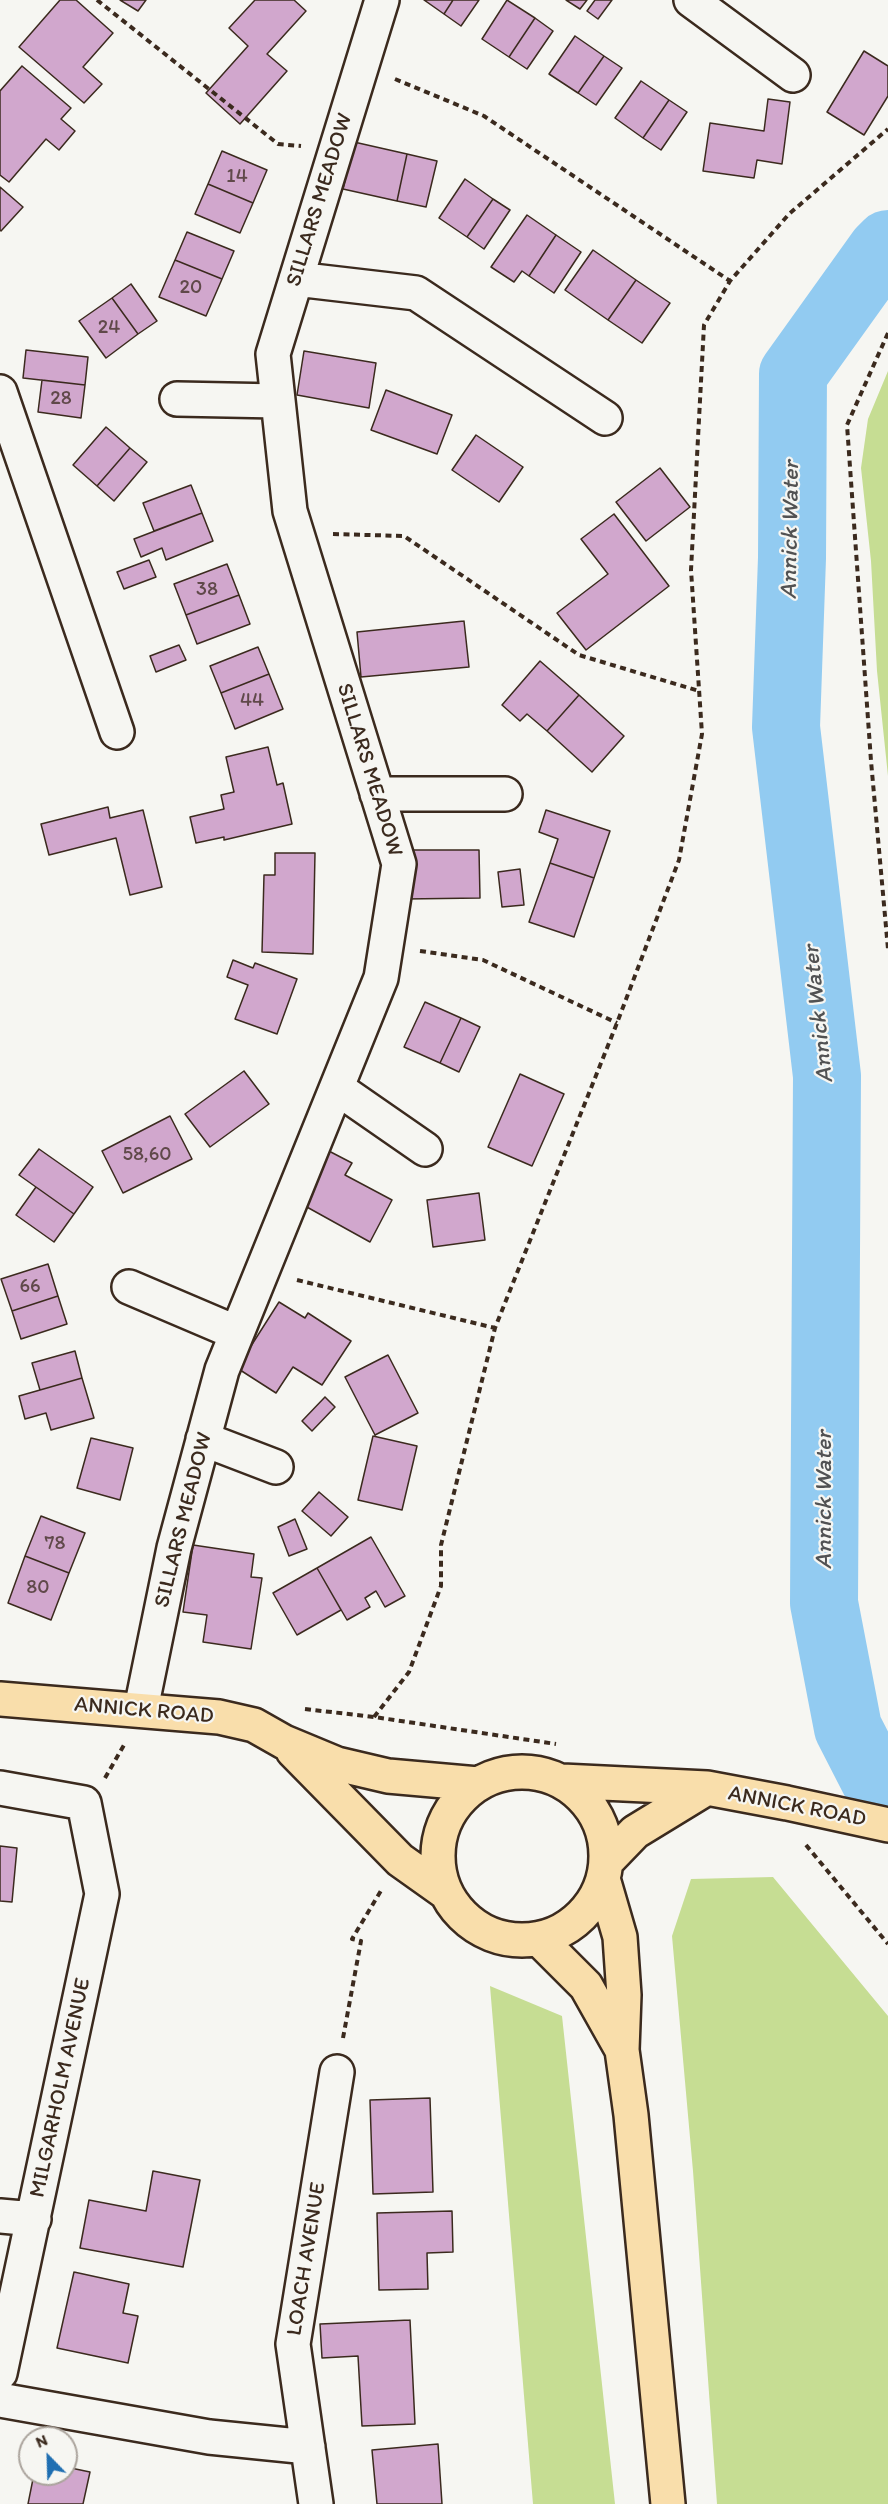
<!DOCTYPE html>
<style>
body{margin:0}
#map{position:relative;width:888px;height:2504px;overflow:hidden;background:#f6f6f2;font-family:Itim,sans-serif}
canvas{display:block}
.north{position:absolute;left:18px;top:2426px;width:60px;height:60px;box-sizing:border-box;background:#f6f6f2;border:2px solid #aba49d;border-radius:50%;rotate:337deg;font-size:16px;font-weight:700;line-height:24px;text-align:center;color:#3b2a1e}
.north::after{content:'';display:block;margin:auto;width:21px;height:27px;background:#1f6fb2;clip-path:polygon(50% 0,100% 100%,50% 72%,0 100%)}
</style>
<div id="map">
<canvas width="888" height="2504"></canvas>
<div class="north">N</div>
</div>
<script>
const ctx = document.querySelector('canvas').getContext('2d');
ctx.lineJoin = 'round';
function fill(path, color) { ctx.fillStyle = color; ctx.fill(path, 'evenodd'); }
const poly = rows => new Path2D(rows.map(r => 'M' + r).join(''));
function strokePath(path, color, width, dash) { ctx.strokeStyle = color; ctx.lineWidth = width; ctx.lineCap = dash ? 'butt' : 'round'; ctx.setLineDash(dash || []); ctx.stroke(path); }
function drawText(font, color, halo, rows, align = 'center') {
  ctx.font = font + ' Itim,sans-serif'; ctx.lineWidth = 4.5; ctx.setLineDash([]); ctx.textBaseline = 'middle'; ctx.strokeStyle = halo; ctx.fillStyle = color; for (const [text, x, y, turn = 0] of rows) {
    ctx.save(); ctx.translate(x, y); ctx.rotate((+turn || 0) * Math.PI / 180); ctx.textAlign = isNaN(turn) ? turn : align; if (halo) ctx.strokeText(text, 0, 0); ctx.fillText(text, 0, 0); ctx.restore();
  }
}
const green = poly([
 [888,371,888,776,877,671,871,561,861,468,868,419],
 [773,1877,888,2016,888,2504,717,2504,693,2171,672,1936,691,1879],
 [490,1986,562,2016,615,2504,533,2504]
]);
const river = poly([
 [888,244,881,251,793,374,792,558,786,727,827,1076,824,1603,848,1728,888,1806]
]);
const building = poly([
 [60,0,76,0,113,33,83,67,102,84,84,103,19,47,60,0],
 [120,0,146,0,138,11,120,0],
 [255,0,294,0,306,11,267,54,287,71,240,124,206,93,248,46,229,28,255,0],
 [424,0,453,0,444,14,424,0],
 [453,0,479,0,461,26,444,14,453,0],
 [507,0,535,18,509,57,482,39,507,0],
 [566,0,587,0,580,9,566,0],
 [595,0,612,0,598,19,587,11,595,0],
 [535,18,553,31,527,69,509,57,535,18],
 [575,36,604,56,578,93,549,74,575,36],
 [864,51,888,66,888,96,864,135,827,112,864,51],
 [604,56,622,68,596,105,578,93,604,56],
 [22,66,71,108,61,119,75,131,59,150,46,139,9,182,0,175,0,91,22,66],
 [641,81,669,100,643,138,615,118,641,81],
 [768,99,790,102,782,164,757,160,754,178,703,171,710,123,764,131,768,99],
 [669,100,687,112,661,150,643,138,669,100],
 [354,142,407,154,397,201,343,189,354,142],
 [222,151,267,170,253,203,208,184,222,151],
 [407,154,437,161,426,207,397,201,407,154],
 [465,179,493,199,467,237,439,218,465,179],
 [208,184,253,203,240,233,195,214,208,184],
 [0,187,23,207,1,231,0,230,0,187],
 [493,199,510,210,484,249,467,237,493,199],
 [527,215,556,235,529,276,522,271,514,282,491,267,527,215],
 [187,232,234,251,222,279,175,260,187,232],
 [556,235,581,252,554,293,529,276,556,235],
 [593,250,636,280,608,320,565,290,593,250],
 [175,260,222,279,206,316,159,297,175,260],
 [636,280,670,303,642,343,608,320,636,280],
 [131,284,157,321,138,334,112,298,131,284],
 [112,298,138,334,106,358,79,321,112,298],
 [26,350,88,357,85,385,23,378,26,350],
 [304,351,376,363,369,408,297,395,304,351],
 [42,380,85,385,81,418,38,412,42,380],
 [386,390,452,415,437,454,371,430,386,390],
 [106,427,130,448,97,486,73,465,106,427],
 [476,435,523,467,499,502,452,470,476,435],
 [130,448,147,462,114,501,97,486,130,448],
 [660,468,690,507,646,541,616,502,660,468],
 [191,485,202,513,154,531,143,503,191,485],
 [202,513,213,541,166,560,162,548,141,557,134,539,202,513],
 [614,514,669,586,586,650,557,613,608,574,581,539,614,514],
 [149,560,156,577,124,589,117,572,149,560],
 [227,564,239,595,186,615,174,584,227,564],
 [239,595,250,624,197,644,186,615,239,595],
 [464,621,469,667,361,677,357,632,464,621],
 [179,645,186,660,156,672,150,656,179,645],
 [258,647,269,674,221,693,210,666,258,647],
 [540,661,579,695,547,731,527,714,520,721,502,705,540,661],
 [269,674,283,709,235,729,221,693,269,674],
 [579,695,624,736,592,772,547,731,579,695],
 [268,747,277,785,283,783,292,824,224,840,224,837,196,843,190,817,224,809,221,795,234,792,226,757,268,747],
 [108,807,110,818,143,810,162,887,130,895,116,838,49,855,41,824,108,807],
 [546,810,610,831,594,878,550,863,558,839,539,832,546,810],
 [404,850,479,850,480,898,405,899,404,850],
 [275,853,315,853,313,954,262,952,264,875,275,875,275,853],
 [550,863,594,878,574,937,529,922,550,863],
 [520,869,524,905,502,907,498,872,520,869],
 [233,960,253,968,255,963,297,979,277,1034,235,1019,248,985,227,977,233,960],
 [425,1002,461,1018,440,1063,404,1047,425,1002],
 [461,1018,480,1027,459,1072,440,1063,461,1018],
 [244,1071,269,1104,210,1147,185,1114,244,1071],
 [520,1074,564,1094,532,1166,488,1147,520,1074],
 [170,1116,192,1159,123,1193,102,1151,170,1116],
 [39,1149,93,1187,74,1214,19,1175,39,1149],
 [325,1149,352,1163,345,1175,392,1200,370,1242,296,1201,325,1149],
 [36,1187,74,1214,54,1242,16,1215,36,1187],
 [479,1193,485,1240,433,1247,427,1200,479,1193],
 [48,1264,58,1296,12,1311,1,1279,48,1264],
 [58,1296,67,1324,21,1339,12,1311,58,1296],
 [279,1302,305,1318,308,1313,351,1341,322,1385,293,1367,276,1393,237,1368,279,1302],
 [75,1351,82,1378,40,1390,32,1363,75,1351],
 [388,1355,418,1413,375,1435,345,1377,388,1355],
 [82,1378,94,1418,51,1430,46,1413,25,1419,19,1396,82,1378],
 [325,1397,335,1407,312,1431,302,1421,325,1397],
 [373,1436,417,1446,402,1510,358,1500,373,1436],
 [91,1438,133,1448,120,1500,77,1488,91,1438],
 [319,1492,348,1517,331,1536,302,1511,319,1492],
 [41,1516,85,1533,69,1573,25,1556,41,1516],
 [295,1519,307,1549,289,1556,278,1527,295,1519],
 [371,1537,405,1596,385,1607,376,1591,365,1598,370,1607,347,1620,317,1568,371,1537],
 [193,1545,254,1554,251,1577,262,1578,251,1649,203,1642,207,1615,183,1612,193,1545],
 [25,1556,69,1573,51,1620,8,1603,25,1556],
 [317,1568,341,1610,297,1635,273,1593,317,1568],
 [0,1846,17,1848,12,1902,0,1901,0,1846],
 [430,2098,433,2192,373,2194,370,2100,430,2098],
 [153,2171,200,2180,183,2267,80,2248,89,2200,146,2211,153,2171],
 [452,2211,453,2252,427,2253,428,2289,379,2290,377,2213,452,2211],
 [74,2272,129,2284,123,2313,138,2316,128,2363,57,2348,74,2272],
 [410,2320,415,2424,362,2426,358,2356,322,2358,320,2324,410,2320],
 [438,2444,442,2504,377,2504,372,2450,438,2444],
 [66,2467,90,2472,83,2504,28,2504,34,2474,66,2474,66,2467]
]);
const path = poly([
 [97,0,278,144,301,146],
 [395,79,484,116,730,281],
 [888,333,847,425,871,761,888,949],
 [333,534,404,536,579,655,699,691],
 [420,951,483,960,617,1023],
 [297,1280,495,1328],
 [305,1709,374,1717,556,1744],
 [374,1717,409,1672,441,1586,441,1545,495,1328,617,1023,679,860,702,734,691,570,704,325,730,281,789,214,888,129],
 [105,1778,124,1745],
 [806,1845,888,1944],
 [343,2038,361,1941,352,1939,382,1889]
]);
const minor = poly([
 [691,0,793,75],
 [296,279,416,293,605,418],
 [0,392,117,732],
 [177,399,278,401],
 [377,794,505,794],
 [337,1088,425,1149],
 [129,1287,237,1333],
 [203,1439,276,1467],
 [141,1709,174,1548,222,1370,381,978,399,864,290,511,273,354,382,0],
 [0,1788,84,1803,102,1894,0,2373],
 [0,2216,34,2219],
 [0,2400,209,2437,308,2447],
 [316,2504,293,2344,337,2072]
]);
const major = poly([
 [0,1699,219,1717,254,1725,284,1742,337,1764,388,1776,478,1784],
 [293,1751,400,1860,445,1892],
 '438 1856a84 84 0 1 1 168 0a84 84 0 1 1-168 0Z',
 [562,1781,707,1788,787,1803,888,1825],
 [607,1861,635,1832,707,1788],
 [604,1882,620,1937,624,1995,622,2050,631,2115,668,2504],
 [539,1939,586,1986,622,2050]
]);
const numberNames = [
 ["14",237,177],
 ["20",191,288],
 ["24",109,328],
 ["28",61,399],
 ["38",207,590],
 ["44",252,701],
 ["58,60",147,1155],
 ["66",30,1287],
 ["78",55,1544],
 ["80",38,1588]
];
const streetNames = [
 ["SILLARS MEADOW",320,200,-73],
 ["SILLARS MEADOW",369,770,73],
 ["SILLARS MEADOW",184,1520,-76],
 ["ANNICK ROAD",144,1711,5],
 ["ANNICK ROAD",797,1807,11],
 ["MILGARHOLM AVENUE",61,2088,-78],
 ["LOACH AVENUE",307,2259,-81]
];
const waterNames = [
 ["Annick Water",791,530,-89],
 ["Annick Water",819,1014,-96],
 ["Annick Water",825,1500,-90]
];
fill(green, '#c6dd93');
strokePath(river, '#92cbf1', 68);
fill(building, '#d1a7cd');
strokePath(building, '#3b2a1e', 1.5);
strokePath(minor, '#3b2a1e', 38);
strokePath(major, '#3b2a1e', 38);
strokePath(path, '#3b2a1e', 4, [6, 4.5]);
strokePath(minor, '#f6f6f2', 33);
strokePath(major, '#f9deab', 33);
drawText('20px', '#60494a', null, numberNames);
drawText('22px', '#3b2a1e', '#f6f6f2', streetNames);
drawText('italic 24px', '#515253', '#f6f6f2', waterNames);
</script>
